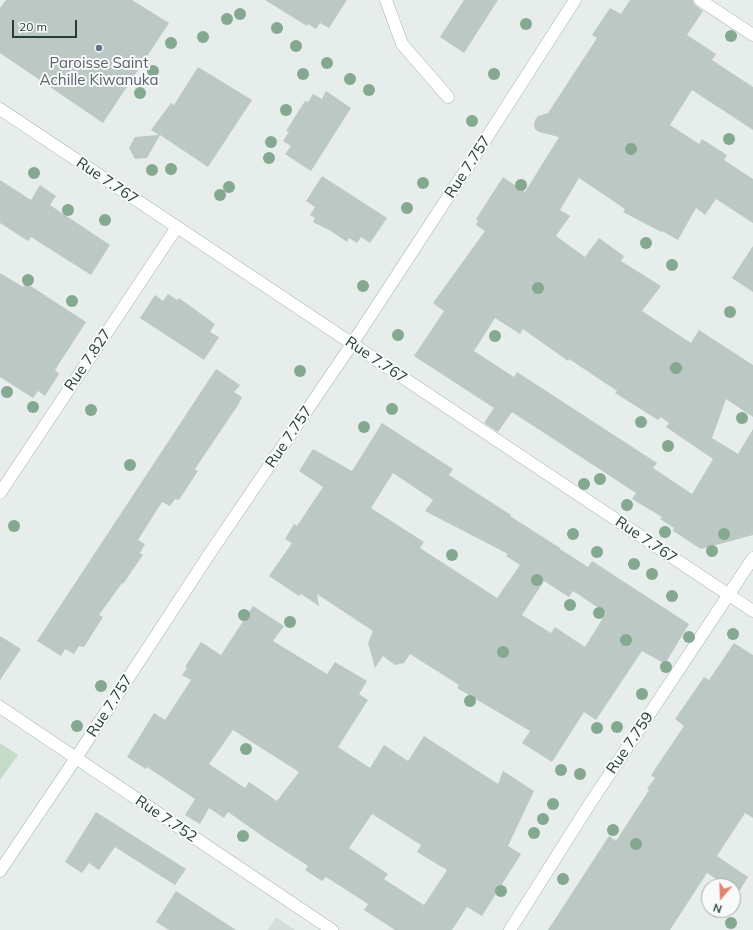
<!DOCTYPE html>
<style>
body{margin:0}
#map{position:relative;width:753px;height:930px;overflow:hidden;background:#e6edea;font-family:Mulish,sans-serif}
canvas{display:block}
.north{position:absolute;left:701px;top:878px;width:40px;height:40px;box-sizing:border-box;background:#f7faf8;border:1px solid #a4afaa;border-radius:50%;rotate:199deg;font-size:11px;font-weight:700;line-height:16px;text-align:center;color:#273e36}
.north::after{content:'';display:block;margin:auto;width:14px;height:18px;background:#e3856f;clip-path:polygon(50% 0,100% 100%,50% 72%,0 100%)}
.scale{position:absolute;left:12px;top:20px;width:65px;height:18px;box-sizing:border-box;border:2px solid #273e36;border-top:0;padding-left:5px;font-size:12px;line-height:14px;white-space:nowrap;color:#273e36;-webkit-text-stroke:3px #f7faf8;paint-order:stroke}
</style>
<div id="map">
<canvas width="753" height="930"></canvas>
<div class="north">N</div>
<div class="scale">20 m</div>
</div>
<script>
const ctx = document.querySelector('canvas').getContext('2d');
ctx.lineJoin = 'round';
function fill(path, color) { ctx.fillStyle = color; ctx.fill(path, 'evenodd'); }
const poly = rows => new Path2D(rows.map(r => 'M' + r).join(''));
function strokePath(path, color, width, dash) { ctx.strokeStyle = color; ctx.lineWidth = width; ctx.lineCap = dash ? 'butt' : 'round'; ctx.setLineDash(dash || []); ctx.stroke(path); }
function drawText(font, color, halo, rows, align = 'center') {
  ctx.font = font + ' Mulish,sans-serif'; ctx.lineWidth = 4; ctx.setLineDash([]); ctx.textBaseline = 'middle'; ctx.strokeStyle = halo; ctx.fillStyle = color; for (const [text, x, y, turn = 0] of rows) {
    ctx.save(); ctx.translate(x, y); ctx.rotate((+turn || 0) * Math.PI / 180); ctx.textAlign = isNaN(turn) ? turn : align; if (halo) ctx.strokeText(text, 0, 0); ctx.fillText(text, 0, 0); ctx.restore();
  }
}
const built = poly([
 [276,917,295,930,268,930]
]);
const green = poly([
 [0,743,18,755,0,780]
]);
const building = poly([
 [6,0,132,0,169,23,103,123,0,53,0,8],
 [265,0,347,0,329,28,320,23,316,29,308,24,307,26],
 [464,0,498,0,464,53,440,37],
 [630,0,693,0,694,4,696,6,703,11,687,35,716,54,712,60,753,87,753,130,692,90,670,125,699,144,702,139,727,155,724,160,753,179,753,223,716,199,705,215,696,208,678,240,662,231,661,232,623,212,625,209,579,178,560,210,570,216,556,236,585,257,599,238,624,256,621,261,661,286,642,311,691,343,699,330,753,365,753,417,726,399,712,438,738,454,753,429,753,535,701,549,673,531,674,528,660,519,662,517,632,499,636,493,512,412,498,432,484,423,494,408,414,356,444,311,433,303,485,231,476,225,478,221,476,219,503,177,525,192,559,137,539,132,535,129,534,125,535,120,538,116,548,113,597,38,592,35,610,8,621,14],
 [495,318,520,334,523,329,568,361,569,359,617,391,615,393,658,420,661,417,669,423,666,427,713,459,692,494,653,468,657,463,517,372,514,377,474,351],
 [198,67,252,100,208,167,160,135,147,158,135,159,129,148,135,137,159,135,151,130,171,103,174,105],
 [326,91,351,108,311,171,285,154,291,146,283,141,289,132,286,131,305,101,308,102,313,94,322,99],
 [322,176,387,218,370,243,361,237,357,243,349,238,347,242,331,231,313,222,315,218,310,215,315,207,306,201],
 [0,180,31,200,40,185,56,196,50,205,110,245,91,275,31,237,28,241,0,223],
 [753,246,753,292,732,278],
 [0,273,23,287,26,283,86,322,55,370,59,374,45,396,38,391,33,398,0,377],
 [168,294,177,300,179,298,215,324,210,332,219,337,204,360,140,318,155,295,163,301],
 [216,369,240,385,234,392,242,397,238,405,195,469,198,471,179,500,175,499,170,506,162,502,138,540,145,544,140,553,143,555,123,584,122,583,99,615,103,617,84,647,79,646,74,654,65,649,61,656,37,641],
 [382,423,453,469,449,475,511,515,510,516,560,548,560,549,588,567,592,561,689,624,665,664,642,651,596,720,584,712,552,762,522,743,530,731,457,688,459,685,410,654,404,663,395,665,383,656,375,668,368,643,373,631,317,594,319,606,301,594,299,596,269,576,292,543,285,539,294,524,297,526,323,487,299,471,313,449,352,471],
 [393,473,433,500,425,511,508,554,506,556,520,565,497,598,420,548,424,542,371,508],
 [544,581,569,597,573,591,606,613,585,647,555,627,551,633,522,615],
 [253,606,284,626,273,641,327,674,335,662,367,681,359,694,368,700,338,747,370,768,384,745,408,761,424,736,498,784,503,771,534,791,508,846,521,854,482,916,467,907,452,930,395,930,364,910,368,904,326,877,322,881,305,870,308,866,265,838,228,812,224,818,209,808,200,824,185,815,195,799,147,767,146,769,127,757,154,713,165,720,191,680,182,675,187,668,185,667,201,642,221,655],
 [233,730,299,772,277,801,249,782,245,788,209,764],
 [372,814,421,845,417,852,447,870,424,905,384,879,388,874,349,848],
 [0,636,21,649,0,680],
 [734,643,753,655,753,818,745,813,717,856,748,877,738,893,733,890,733,886,727,886,707,873,670,930,548,930,609,836,616,841,649,790,647,789,655,778,651,775,684,726,675,719,704,677,709,680],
 [96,812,186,869,175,885,115,847,99,870,89,863,82,873,65,862],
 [176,891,236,930,169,930,156,922]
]);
const minor = poly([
 [386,0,402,44,448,97],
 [700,0,753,35],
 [0,109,753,611],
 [0,493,177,227],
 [0,707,332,930],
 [0,871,76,758,208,556,352,344,480,148,575,0],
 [510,930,589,805,753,558]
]);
const trees = [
 [240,14],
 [227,19],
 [526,24],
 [277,28],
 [731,36],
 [203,37],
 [171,43],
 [296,46],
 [327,63],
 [153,71],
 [303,74],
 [494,74],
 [350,79],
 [369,90],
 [140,93],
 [286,110],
 [472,121],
 [729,139],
 [271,142],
 [631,149],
 [269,158],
 [171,169],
 [152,170],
 [34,173],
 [423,183],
 [521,185],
 [229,187],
 [220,195],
 [407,208],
 [68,210],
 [105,220],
 [646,243],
 [672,265],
 [28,280],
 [363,286],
 [538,288],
 [72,301],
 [730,312],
 [398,335],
 [495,336],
 [676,368],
 [300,371],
 [7,392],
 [33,407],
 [392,409],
 [91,410],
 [742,418],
 [641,422],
 [364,427],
 [668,446],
 [130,465],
 [600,479],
 [584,484],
 [627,505],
 [14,526],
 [665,532],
 [573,534],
 [724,534],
 [712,551],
 [597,552],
 [452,555],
 [634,564],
 [652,574],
 [537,580],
 [672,596],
 [570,605],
 [599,613],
 [244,615],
 [290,622],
 [733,634],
 [689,637],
 [626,640],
 [503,652],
 [666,667],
 [101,686],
 [642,694],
 [470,701],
 [77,726],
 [617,727],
 [597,728],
 [246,749],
 [561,770],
 [580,774],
 [553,804],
 [543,819],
 [613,830],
 [534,833],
 [243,836],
 [636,844],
 [563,879],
 [501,891],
 [731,923]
];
const markers = [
 [99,48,4,"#6b7280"]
];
const worshipNames = [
 ["Paroisse Saint",99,63],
 ["Achille Kiwanuka",99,80]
];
const streetNames = [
 ["Rue 7.757",468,167,-57],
 ["Rue 7.767",107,181,34],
 ["Rue 7.827",88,360,-56],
 ["Rue 7.767",376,360,34],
 ["Rue 7.757",289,437,-56],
 ["Rue 7.767",646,540,34],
 ["Rue 7.757",110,706,-57],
 ["Rue 7.759",630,743,-56],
 ["Rue 7.752",166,819,34]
];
fill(built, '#d4ddd9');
fill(green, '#c2dcc7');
fill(building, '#bcc8c3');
strokePath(minor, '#a9b5b0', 13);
strokePath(minor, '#fff', 12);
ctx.fillStyle = '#85a891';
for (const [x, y] of trees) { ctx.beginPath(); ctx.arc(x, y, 6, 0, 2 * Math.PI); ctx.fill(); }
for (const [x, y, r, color] of markers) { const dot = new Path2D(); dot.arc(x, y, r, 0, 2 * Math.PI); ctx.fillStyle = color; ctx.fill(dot); strokePath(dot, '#f7faf8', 1.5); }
drawText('15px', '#5b616d', '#f7faf8', worshipNames);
drawText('15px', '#273e36', '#f7faf8', streetNames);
</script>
